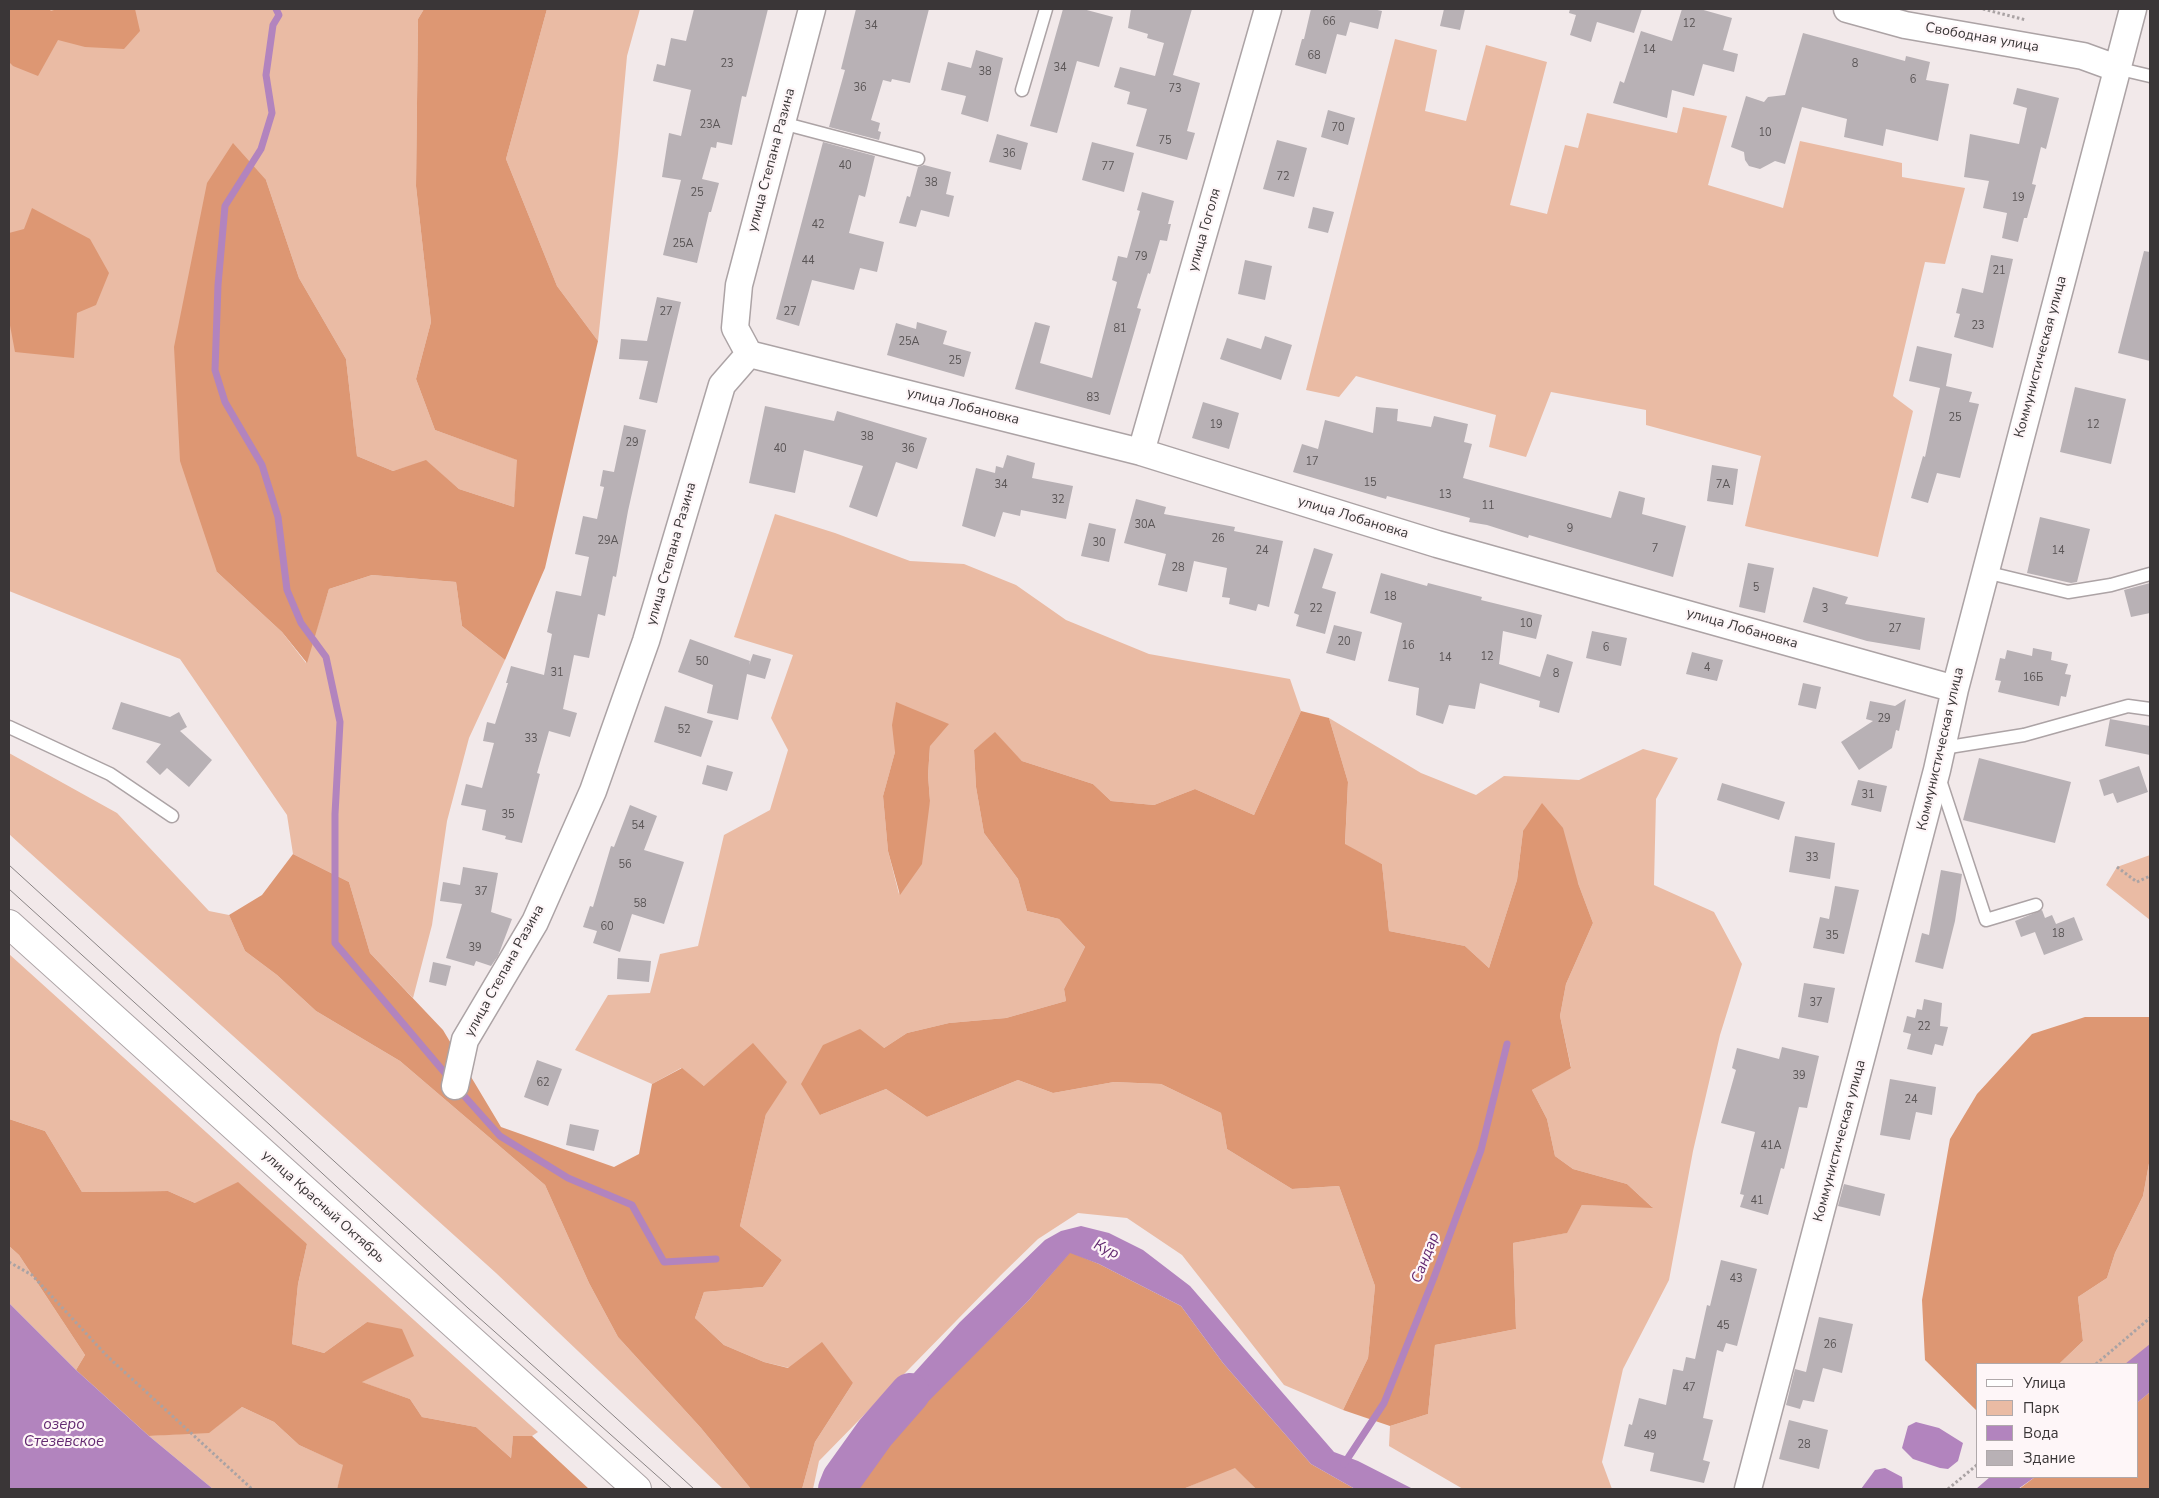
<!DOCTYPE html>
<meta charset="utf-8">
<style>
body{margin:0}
#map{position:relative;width:2159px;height:1498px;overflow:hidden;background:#f2e9ea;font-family:"Nunito Sans",sans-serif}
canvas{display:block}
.frame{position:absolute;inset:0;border:10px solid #3a3637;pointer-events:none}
.legend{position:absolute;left:1976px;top:1363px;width:162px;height:115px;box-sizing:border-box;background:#fef6f8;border:1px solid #b0a9ab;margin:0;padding:6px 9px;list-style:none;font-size:15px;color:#3a3637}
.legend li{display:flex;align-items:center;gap:10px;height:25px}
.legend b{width:25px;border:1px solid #b0a9ab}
</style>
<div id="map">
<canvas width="2159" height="1498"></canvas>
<div class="frame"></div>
<ul class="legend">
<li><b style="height:6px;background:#fff"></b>Улица</li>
<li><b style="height:14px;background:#eabba4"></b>Парк</li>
<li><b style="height:14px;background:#b284be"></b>Вода</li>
<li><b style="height:14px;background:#b8b1b5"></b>Здание</li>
</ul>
</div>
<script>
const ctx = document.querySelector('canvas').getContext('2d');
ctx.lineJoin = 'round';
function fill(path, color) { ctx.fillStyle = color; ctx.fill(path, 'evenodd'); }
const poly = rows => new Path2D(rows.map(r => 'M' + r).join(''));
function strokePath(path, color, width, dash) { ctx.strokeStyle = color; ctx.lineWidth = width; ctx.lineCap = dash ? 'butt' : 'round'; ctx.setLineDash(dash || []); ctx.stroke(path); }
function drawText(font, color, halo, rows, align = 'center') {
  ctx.font = font + ' "Nunito Sans",sans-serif'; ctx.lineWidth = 4.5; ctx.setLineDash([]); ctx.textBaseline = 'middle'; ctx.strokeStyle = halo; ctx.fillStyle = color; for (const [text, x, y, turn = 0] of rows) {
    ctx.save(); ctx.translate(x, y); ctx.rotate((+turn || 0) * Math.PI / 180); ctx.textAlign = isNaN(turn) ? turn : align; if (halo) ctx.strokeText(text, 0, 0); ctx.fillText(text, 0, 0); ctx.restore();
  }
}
const green = poly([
 [9,9,424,9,418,19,416,186,431,322,416,379,435,430,518,460,514,507,459,489,426,461,393,471,357,456,346,359,299,278,266,180,217,572,282,632,306,663,329,589,372,575,456,582,462,626,505,660,469,738,447,821,432,925,413,998,370,953,349,882,293,854,287,815,180,659,9,591],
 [547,9,640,9,627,56,618,154,598,341,557,286,506,159],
 [1395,39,1437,50,1425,111,1466,121,1486,45,1547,62,1510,205,1547,214,1565,145,1578,148,1587,113,1677,133,1683,107,1727,116,1708,185,1783,208,1800,141,1902,163,1902,177,1965,188,1945,264,1925,262,1893,396,1913,411,1878,557,1745,526,1761,456,1646,425,1646,410,1551,392,1526,457,1489,447,1496,415,1356,376,1339,397,1306,390],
 [775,514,835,533,910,561,964,564,1016,585,1066,620,1149,654,1290,679,1301,711,1254,815,1195,789,1154,805,1111,801,1093,784,1022,761,995,733,974,750,976,787,984,833,1018,879,1027,911,1059,919,1085,947,1064,989,1066,1001,1006,1018,949,1023,907,1033,884,1048,820,1115,886,1089,927,1117,1018,1080,1053,1093,1114,1082,1161,1084,1221,1113,1227,1149,1292,1189,1339,1186,1375,1286,1368,1358,1343,1410,1284,1385,1182,1255,1127,1218,1078,1213,1038,1239,1001,1275,819,1461,813,1489,802,1489,815,1442,853,1383,764,1362,724,1345,695,1318,704,1292,763,1287,782,1260,740,1226,766,1114,704,1086,681,1068,652,1084,575,1050,608,995,650,993,660,954,698,946,724,835,770,810,788,750,771,718,793,655,734,637],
 [896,703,920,713,930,746,928,775,930,801,899,894,888,851,883,796,895,752],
 [1329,718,1421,773,1476,795,1504,776,1579,780,1643,749,1678,758,1656,799,1654,885,1714,912,1742,964,1720,1035,1693,1151,1669,1280,1623,1369,1602,1462,1612,1489,1463,1489,1389,1446,1390,1426,1428,1414,1435,1345,1516,1329,1513,1243,1566,1233,1582,1205,1652,1207,1627,1184,1573,1169,1555,1156,1547,1119,1532,1090,1571,1067,1560,1016,1566,984,1593,923,1578,883,1523,831,1517,880,1489,968,1465,946,1389,931,1382,864,1345,845,1348,782],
 [9,753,117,813,209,911,229,915,245,951,277,975,316,1011,400,1061,545,1185,589,1283,618,1337,701,1428,751,1489,723,1489,496,1273,9,834],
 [2150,855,2150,920,2106,885,2117,867],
 [9,954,529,1424,538,1432,532,1436,513,1437,511,1458,476,1427,422,1417,410,1399,361,1382,367,1322,324,1353,292,1344,298,1284,307,1244,195,1203,168,1191,82,1192,45,1131,9,1119],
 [2150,1158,2150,1392,2138,1402,2138,1364,2059,1364,2083,1341,2078,1297,2107,1278,2115,1253,2143,1196],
 [9,1246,19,1255,85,1355,76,1370,9,1303],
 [242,1407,274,1422,299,1445,344,1465,337,1489,213,1489,149,1436,209,1432],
 [1235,1467,1256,1489,1183,1489]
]);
const forest = poly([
 [9,9,49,9,51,11,57,9,135,9,140,31,124,49,85,47,58,40,38,76,13,66,9,62],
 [424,9,547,9,506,159,557,286,598,341,545,568,505,660,462,626,456,582,372,575,329,589,307,663,282,632,217,572,180,461,174,347,207,183,233,143,266,180,299,278,346,359,357,456,393,471,426,460,459,489,514,507,517,460,435,430,416,379,431,322,416,186,418,19],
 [32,208,90,239,109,273,96,305,77,313,74,358,15,352,9,320,9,233,24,229],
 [896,702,949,724,930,746,928,775,930,801,922,864,900,895,888,851,883,796,895,752,892,725],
 [1301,711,1329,718,1348,782,1345,844,1382,864,1389,931,1465,946,1489,968,1517,880,1523,831,1542,803,1563,828,1578,883,1593,923,1566,984,1560,1016,1571,1068,1532,1090,1547,1119,1555,1156,1573,1169,1627,1184,1653,1208,1582,1205,1567,1233,1513,1243,1516,1329,1435,1345,1428,1414,1390,1426,1343,1410,1368,1358,1375,1286,1339,1186,1292,1189,1227,1149,1221,1113,1161,1084,1114,1082,1053,1093,1018,1080,927,1117,886,1089,820,1115,801,1084,823,1045,860,1029,884,1048,907,1033,949,1023,1006,1018,1066,1001,1064,989,1085,947,1059,919,1027,911,1018,879,984,833,976,787,974,750,995,732,1022,761,1093,784,1111,801,1154,805,1195,789,1254,815],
 [293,854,349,882,370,953,443,1030,501,1127,614,1167,639,1154,652,1084,682,1068,704,1086,753,1043,787,1082,766,1114,740,1226,782,1260,763,1287,704,1292,695,1318,724,1345,764,1362,788,1368,822,1342,853,1383,815,1442,802,1489,751,1489,701,1428,618,1337,589,1283,545,1185,400,1061,316,1011,277,975,245,951,229,915,262,895],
 [2085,1017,2150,1017,2150,1158,2143,1196,2115,1253,2107,1278,2078,1297,2083,1341,2059,1364,1978,1364,1978,1412,1925,1360,1922,1300,1950,1139,1977,1094,2032,1034],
 [9,1119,45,1131,82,1192,168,1191,195,1203,238,1182,307,1244,298,1284,292,1344,324,1353,367,1322,402,1329,414,1356,362,1382,410,1399,422,1417,476,1427,511,1458,513,1436,532,1436,589,1489,337,1489,343,1465,299,1445,274,1422,242,1407,209,1433,149,1436,76,1370,85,1355,19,1255,9,1246],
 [1070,1252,1099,1264,1181,1306,1223,1363,1311,1464,1355,1489,1256,1489,1235,1468,1183,1489,853,1489,855,1483,900,1427,1029,1300],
 [2150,1392,2150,1489,2019,1489,2035,1477,2138,1477,2138,1402]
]);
const water = poly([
 [1081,1226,1109,1233,1143,1250,1190,1286,1334,1452,1358,1461,1413,1489,1355,1489,1311,1464,1223,1363,1181,1306,1099,1264,1070,1253,1029,1300,884,1446,868,1424,960,1322,1045,1240,1061,1231],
 [9,1303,76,1370,149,1436,213,1489,9,1489],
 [2150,1344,2150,1392,2138,1402,2138,1364,2125,1364],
 [1916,1422,1939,1428,1963,1443,1958,1461,1948,1469,1940,1468,1913,1459,1902,1448,1908,1426],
 [1885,1468,1902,1477,1903,1489,1861,1489,1875,1470],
 [1990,1477,2035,1477,2018,1489,1976,1489]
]);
const stream = poly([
 [276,9,279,15,273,25,266,75,272,113,261,149,225,206,218,285,215,370,225,402,262,465,278,517,287,590,301,623,326,657,340,722,335,814,335,943,450,1079],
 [458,1089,500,1136,568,1178,632,1205,664,1262,716,1259],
 [1344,1464,1384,1403,1433,1280,1481,1150,1507,1044]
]);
const river = poly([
 [838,1489,842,1479,875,1433,910,1393]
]);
const building = poly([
 [694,9,768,9,746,97,742,96,732,145,717,142,716,148,711,147,702,179,719,183,711,212,709,212,697,263,663,255,681,180,662,177,669,133,681,136,691,90,653,81,657,64,665,66,671,38,686,41],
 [856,9,929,9,910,83,892,79,891,82,883,80,871,120,880,123,878,131,881,132,879,140,829,127,845,70,841,69],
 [1063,9,1083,9,1113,17,1099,67,1077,61,1057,133,1030,126],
 [1131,9,1192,9,1173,75,1200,83,1187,131,1195,133,1187,160,1136,146,1147,109,1127,104,1130,92,1114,87,1120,67,1155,76,1164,43,1147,38,1148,34,1128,28],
 [1311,9,1373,9,1382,11,1378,29,1350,22,1346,36,1337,34,1326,74,1295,65,1302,39,1304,39],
 [1444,9,1465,9,1460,30,1440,26],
 [1570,9,1642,9,1634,33,1597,22,1591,42,1570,35,1576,15,1569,13],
 [1682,9,1700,9,1732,18,1723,50,1738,54,1734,72,1703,64,1694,96,1672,90,1667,118,1613,103,1620,81,1624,83,1641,31,1672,41],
 [1803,33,1905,61,1906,56,1930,62,1926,80,1949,84,1938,141,1886,129,1883,146,1844,137,1847,119,1802,107,1785,164,1775,161,1760,169,1749,166,1745,160,1744,152,1731,147,1746,96,1764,102,1768,97,1785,95],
 [976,50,1003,58,988,122,961,114,966,96,941,90,948,62,971,68],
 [2017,88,2059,98,2046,149,2041,147,2032,184,2036,185,2027,218,2024,218,2018,242,2002,238,2007,213,1983,208,1989,181,1964,177,1970,134,2019,144,2027,108,2013,104],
 [1328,110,1355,118,1348,145,1321,137],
 [997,134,1028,143,1021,170,989,162],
 [1277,140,1307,148,1294,197,1263,189],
 [823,142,875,156,865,197,859,195,849,233,884,242,877,272,860,268,854,290,812,280,799,326,776,319],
 [1092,142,1134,153,1124,192,1082,180],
 [924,165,951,172,946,194,954,196,949,217,921,210,916,227,899,223,907,196,910,197,918,167],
 [1142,192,1174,201,1168,224,1171,224,1167,241,1160,240,1150,274,1148,273,1137,308,1141,309,1110,415,1015,389,1035,322,1050,326,1040,363,1092,378,1117,282,1112,280,1118,256,1127,258,1140,211,1137,210],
 [1313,207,1334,212,1328,233,1308,228],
 [2144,251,2150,252,2150,361,2118,353],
 [1991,255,2013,259,1993,348,1954,337,1960,314,1956,313,1962,288,1983,293],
 [1245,260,1272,266,1265,300,1238,294],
 [657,297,681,302,657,403,639,399,648,361,619,359,621,339,647,341],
 [917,322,947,331,943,344,971,352,964,377,887,355,896,323,916,329],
 [1265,336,1292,345,1281,380,1220,359,1227,338,1261,349],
 [1917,346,1952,354,1946,386,1972,392,1969,402,1979,404,1960,478,1937,473,1928,503,1911,498,1923,456,1925,457,1940,388,1909,381],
 [2075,387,2126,399,2111,464,2060,452],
 [1203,402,1239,413,1229,449,1192,438],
 [765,406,834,421,837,411,927,438,917,469,896,462,877,517,849,507,863,466,804,450,795,493,749,483],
 [1376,407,1398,409,1397,421,1431,427,1434,416,1468,424,1464,442,1472,444,1463,478,1611,518,1619,491,1645,498,1642,514,1686,526,1673,577,1529,535,1528,538,1487,525,1469,522,1470,518,1387,496,1386,499,1293,472,1302,444,1318,449,1325,420,1373,433],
 [624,425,646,430,628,511,616,577,613,576,605,616,598,614,589,658,574,655,563,709,577,713,570,737,549,731,537,773,540,774,522,843,505,839,506,836,482,830,486,810,461,805,466,784,482,788,494,743,483,741,487,722,495,724,508,683,506,683,511,666,544,675,552,634,547,632,556,591,581,596,589,557,575,554,583,516,597,519,604,487,600,486,603,470,614,472],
 [1007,455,1035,463,1032,478,1073,486,1066,519,1021,510,1020,516,1003,512,995,537,962,526,976,468,995,473,996,466,1003,468],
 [1712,465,1738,469,1733,505,1707,501],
 [1136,499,1166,507,1164,514,1235,527,1234,531,1283,541,1269,607,1258,604,1256,611,1229,604,1230,598,1222,597,1227,568,1194,561,1187,592,1158,585,1166,554,1124,543],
 [2040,517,2090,529,2077,582,2071,583,2027,573],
 [1089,523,1116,529,1109,562,1081,556],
 [1314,548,1333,554,1322,588,1336,592,1325,634,1296,626,1299,615,1294,613],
 [1748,563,1774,568,1765,613,1739,607],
 [1381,573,1427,586,1428,583,1482,597,1481,600,1542,615,1536,639,1503,631,1499,664,1540,677,1547,654,1573,662,1559,713,1539,707,1540,701,1480,683,1475,709,1449,705,1443,724,1416,715,1419,688,1388,681,1402,623,1370,613],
 [2150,583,2150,613,2131,617,2124,590],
 [1813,587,1848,597,1845,604,1925,618,1920,650,1867,641,1803,622],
 [1334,625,1362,632,1355,661,1326,653],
 [1592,631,1627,638,1621,666,1586,658],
 [690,639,750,661,749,665,753,654,771,659,765,679,747,674,738,720,707,713,713,685,678,672],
 [2033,648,2052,652,2051,660,2068,664,2065,674,2071,675,2066,697,2061,696,2059,706,1998,692,2001,681,1995,680,2000,658,2005,659,2007,650,2032,656],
 [1692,652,1723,660,1717,681,1686,674],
 [1803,683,1821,687,1816,709,1798,705],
 [1906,699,1899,731,1896,730,1892,748,1859,770,1841,742,1873,721,1866,719,1870,701,1895,706],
 [121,702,170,717,179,712,187,727,180,731,212,760,189,787,167,768,160,775,146,762,161,744,112,729],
 [665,706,713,721,701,757,654,742],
 [2110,719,2150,726,2150,755,2105,746],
 [1979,758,2071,782,2055,843,1963,820],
 [707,765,733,772,727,791,702,784],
 [2139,766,2148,792,2117,803,2113,793,2104,796,2099,780],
 [1858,780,1887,786,1881,812,1851,805],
 [1722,783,1785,802,1779,820,1717,800],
 [630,805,657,816,644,850,684,862,664,924,632,914,620,952,593,943,597,931,583,927,590,906,593,907,611,846,614,847],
 [1795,836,1835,843,1830,879,1789,872],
 [463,867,498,873,491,912,512,919,498,956,491,966,476,961,474,966,446,958,462,904,440,901,443,882,460,885],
 [1941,870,1962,874,1955,921,1943,969,1915,962,1922,933,1929,935],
 [1835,886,1859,890,1844,954,1813,948,1820,917,1829,919],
 [2042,910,2045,918,2052,915,2056,924,2074,917,2083,940,2044,955,2035,932,2021,937,2015,921],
 [618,958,651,961,649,982,617,979],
 [433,962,451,966,446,986,429,982],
 [1804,983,1835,988,1828,1023,1798,1017],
 [1924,999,1942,1003,1940,1026,1948,1027,1943,1046,1935,1044,1932,1055,1907,1049,1911,1034,1903,1032,1907,1016,1915,1018,1917,1009,1922,1010],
 [1782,1047,1819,1056,1807,1108,1799,1107,1784,1169,1781,1168,1768,1215,1740,1207,1744,1195,1740,1194,1755,1132,1721,1123,1736,1070,1732,1068,1737,1048,1779,1059],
 [537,1060,562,1069,548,1106,524,1097],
 [1890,1079,1936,1087,1932,1115,1916,1112,1910,1140,1880,1135],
 [570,1124,599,1130,594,1151,566,1145],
 [1844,1184,1885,1194,1880,1216,1838,1206],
 [1721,1260,1757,1269,1737,1346,1726,1343,1723,1352,1717,1350,1703,1418,1713,1420,1703,1460,1710,1462,1704,1483,1650,1471,1654,1453,1624,1446,1629,1424,1632,1425,1639,1398,1666,1405,1673,1369,1683,1371,1686,1357,1695,1359,1707,1305,1710,1306],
 [1819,1317,1853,1324,1842,1373,1823,1368,1814,1402,1803,1400,1800,1409,1786,1405,1795,1369,1806,1372],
 [1789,1420,1828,1430,1819,1469,1779,1459]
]);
const path = poly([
 [1983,9,2026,20],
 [2117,867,2137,882,2150,876],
 [9,1262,32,1275,107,1356,252,1489],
 [2096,1364,2150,1318],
 [1948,1489,1978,1464]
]);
const lane = poly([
 [2116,68,2150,76],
 [1022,90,1046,9],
 [782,123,918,159],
 [1985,572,2068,592,2111,585,2150,574],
 [9,727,110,774,172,816],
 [1943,748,2024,735,2128,706,2150,709],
 [1939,777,1986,920,2036,905]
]);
const street = poly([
 [1847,9,1905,25,2083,56,2116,68],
 [749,354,1141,452,1437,544,1955,689],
 [1141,452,1268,9],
 [455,1086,465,1040,535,922,593,791,646,641,722,385,749,354,735,328,739,285,812,9],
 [1748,1489,1937,770,1955,689,2133,9]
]);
const secondary = poly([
 [9,924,637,1489]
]);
const tram = poly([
 [9,865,694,1489],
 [9,889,270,1125,468,1308,672,1489]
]);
const numberNames = [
 ["66",1329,22],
 ["12",1689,24],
 ["34",871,26],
 ["14",1649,50],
 ["68",1314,56],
 ["23",727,64],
 ["8",1855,64],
 ["34",1060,68],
 ["38",985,72],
 ["6",1913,80],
 ["36",860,88],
 ["73",1175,89],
 ["23А",710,125],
 ["70",1338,128],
 ["10",1765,133],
 ["75",1165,141],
 ["36",1009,154],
 ["40",845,166],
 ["77",1108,167],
 ["72",1283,177],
 ["38",931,183],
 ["25",697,193],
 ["19",2018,198],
 ["42",818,225],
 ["25А",683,244],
 ["79",1141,257],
 ["44",808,261],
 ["21",1999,271],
 ["27",666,312],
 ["27",790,312],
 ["23",1978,326],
 ["81",1120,329],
 ["25А",909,342],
 ["25",955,361],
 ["83",1093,398],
 ["25",1955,418],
 ["19",1216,425],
 ["12",2093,425],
 ["38",867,437],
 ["29",632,443],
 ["40",780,449],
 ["36",908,449],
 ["17",1312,462],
 ["15",1370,483],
 ["34",1001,485],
 ["7А",1723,485],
 ["13",1445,495],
 ["32",1058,500],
 ["11",1488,506],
 ["30А",1145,525],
 ["9",1570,529],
 ["26",1218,539],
 ["29А",608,541],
 ["30",1099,543],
 ["7",1655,549],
 ["24",1262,551],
 ["14",2058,551],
 ["28",1178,568],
 ["5",1756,588],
 ["18",1390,597],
 ["22",1316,609],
 ["3",1825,609],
 ["10",1526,624],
 ["27",1895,629],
 ["20",1344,642],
 ["16",1408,646],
 ["6",1606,648],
 ["12",1487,657],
 ["14",1445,658],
 ["50",702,662],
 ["4",1707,668],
 ["31",557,673],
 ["8",1556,674],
 ["16Б",2033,678],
 ["29",1884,719],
 ["52",684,730],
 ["33",531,739],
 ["31",1868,795],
 ["35",508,815],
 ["54",638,826],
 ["33",1812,858],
 ["56",625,865],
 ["37",481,892],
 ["58",640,904],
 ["60",607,927],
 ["18",2058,934],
 ["35",1832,936],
 ["39",475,948],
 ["37",1816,1003],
 ["22",1924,1027],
 ["39",1799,1076],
 ["62",543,1083],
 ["24",1911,1100],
 ["41А",1771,1146],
 ["41",1757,1201],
 ["43",1736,1279],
 ["45",1723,1326],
 ["26",1830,1345],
 ["47",1689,1388],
 ["49",1650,1436],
 ["28",1804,1445]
];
const streetNames = [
 ["Свободная улица",1982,38,10],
 ["улица Степана Разина",772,160,-75],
 ["улица Гоголя",1205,230,-74],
 ["Коммунистическая улица",2041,357,-75],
 ["улица Лобановка",963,407,14],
 ["улица Лобановка",1353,518,17],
 ["улица Степана Разина",672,554,-74],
 ["улица Лобановка",1742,629,16],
 ["Коммунистическая улица",1941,749,-77],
 ["улица Степана Разина",505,971,-61],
 ["Коммунистическая улица",1840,1141,-75],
 ["улица Красный Октябрь",323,1207,42]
];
const waterNames = [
 ["Кур",1106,1250,25],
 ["Сандар",1426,1258,-69],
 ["озеро",64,1425],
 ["Стезевское",64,1442]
];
fill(green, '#eabba4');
fill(forest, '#dd9773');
fill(water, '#b284be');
strokePath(stream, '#b284be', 7);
strokePath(river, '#b284be', 40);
fill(building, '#b8b1b5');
strokePath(lane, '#aca3a5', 15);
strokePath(street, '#aca3a5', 29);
strokePath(secondary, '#aca3a5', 30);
strokePath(path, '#aaa3a4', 3, [2.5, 2.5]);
strokePath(lane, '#fff', 12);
strokePath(street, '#fff', 26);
strokePath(secondary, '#fff', 28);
strokePath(tram, '#898384', 1);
drawText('11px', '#5a5556', null, numberNames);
drawText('14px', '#3a3637', '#fef6f8', streetNames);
drawText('italic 15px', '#632a71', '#fef6f8', waterNames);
</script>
